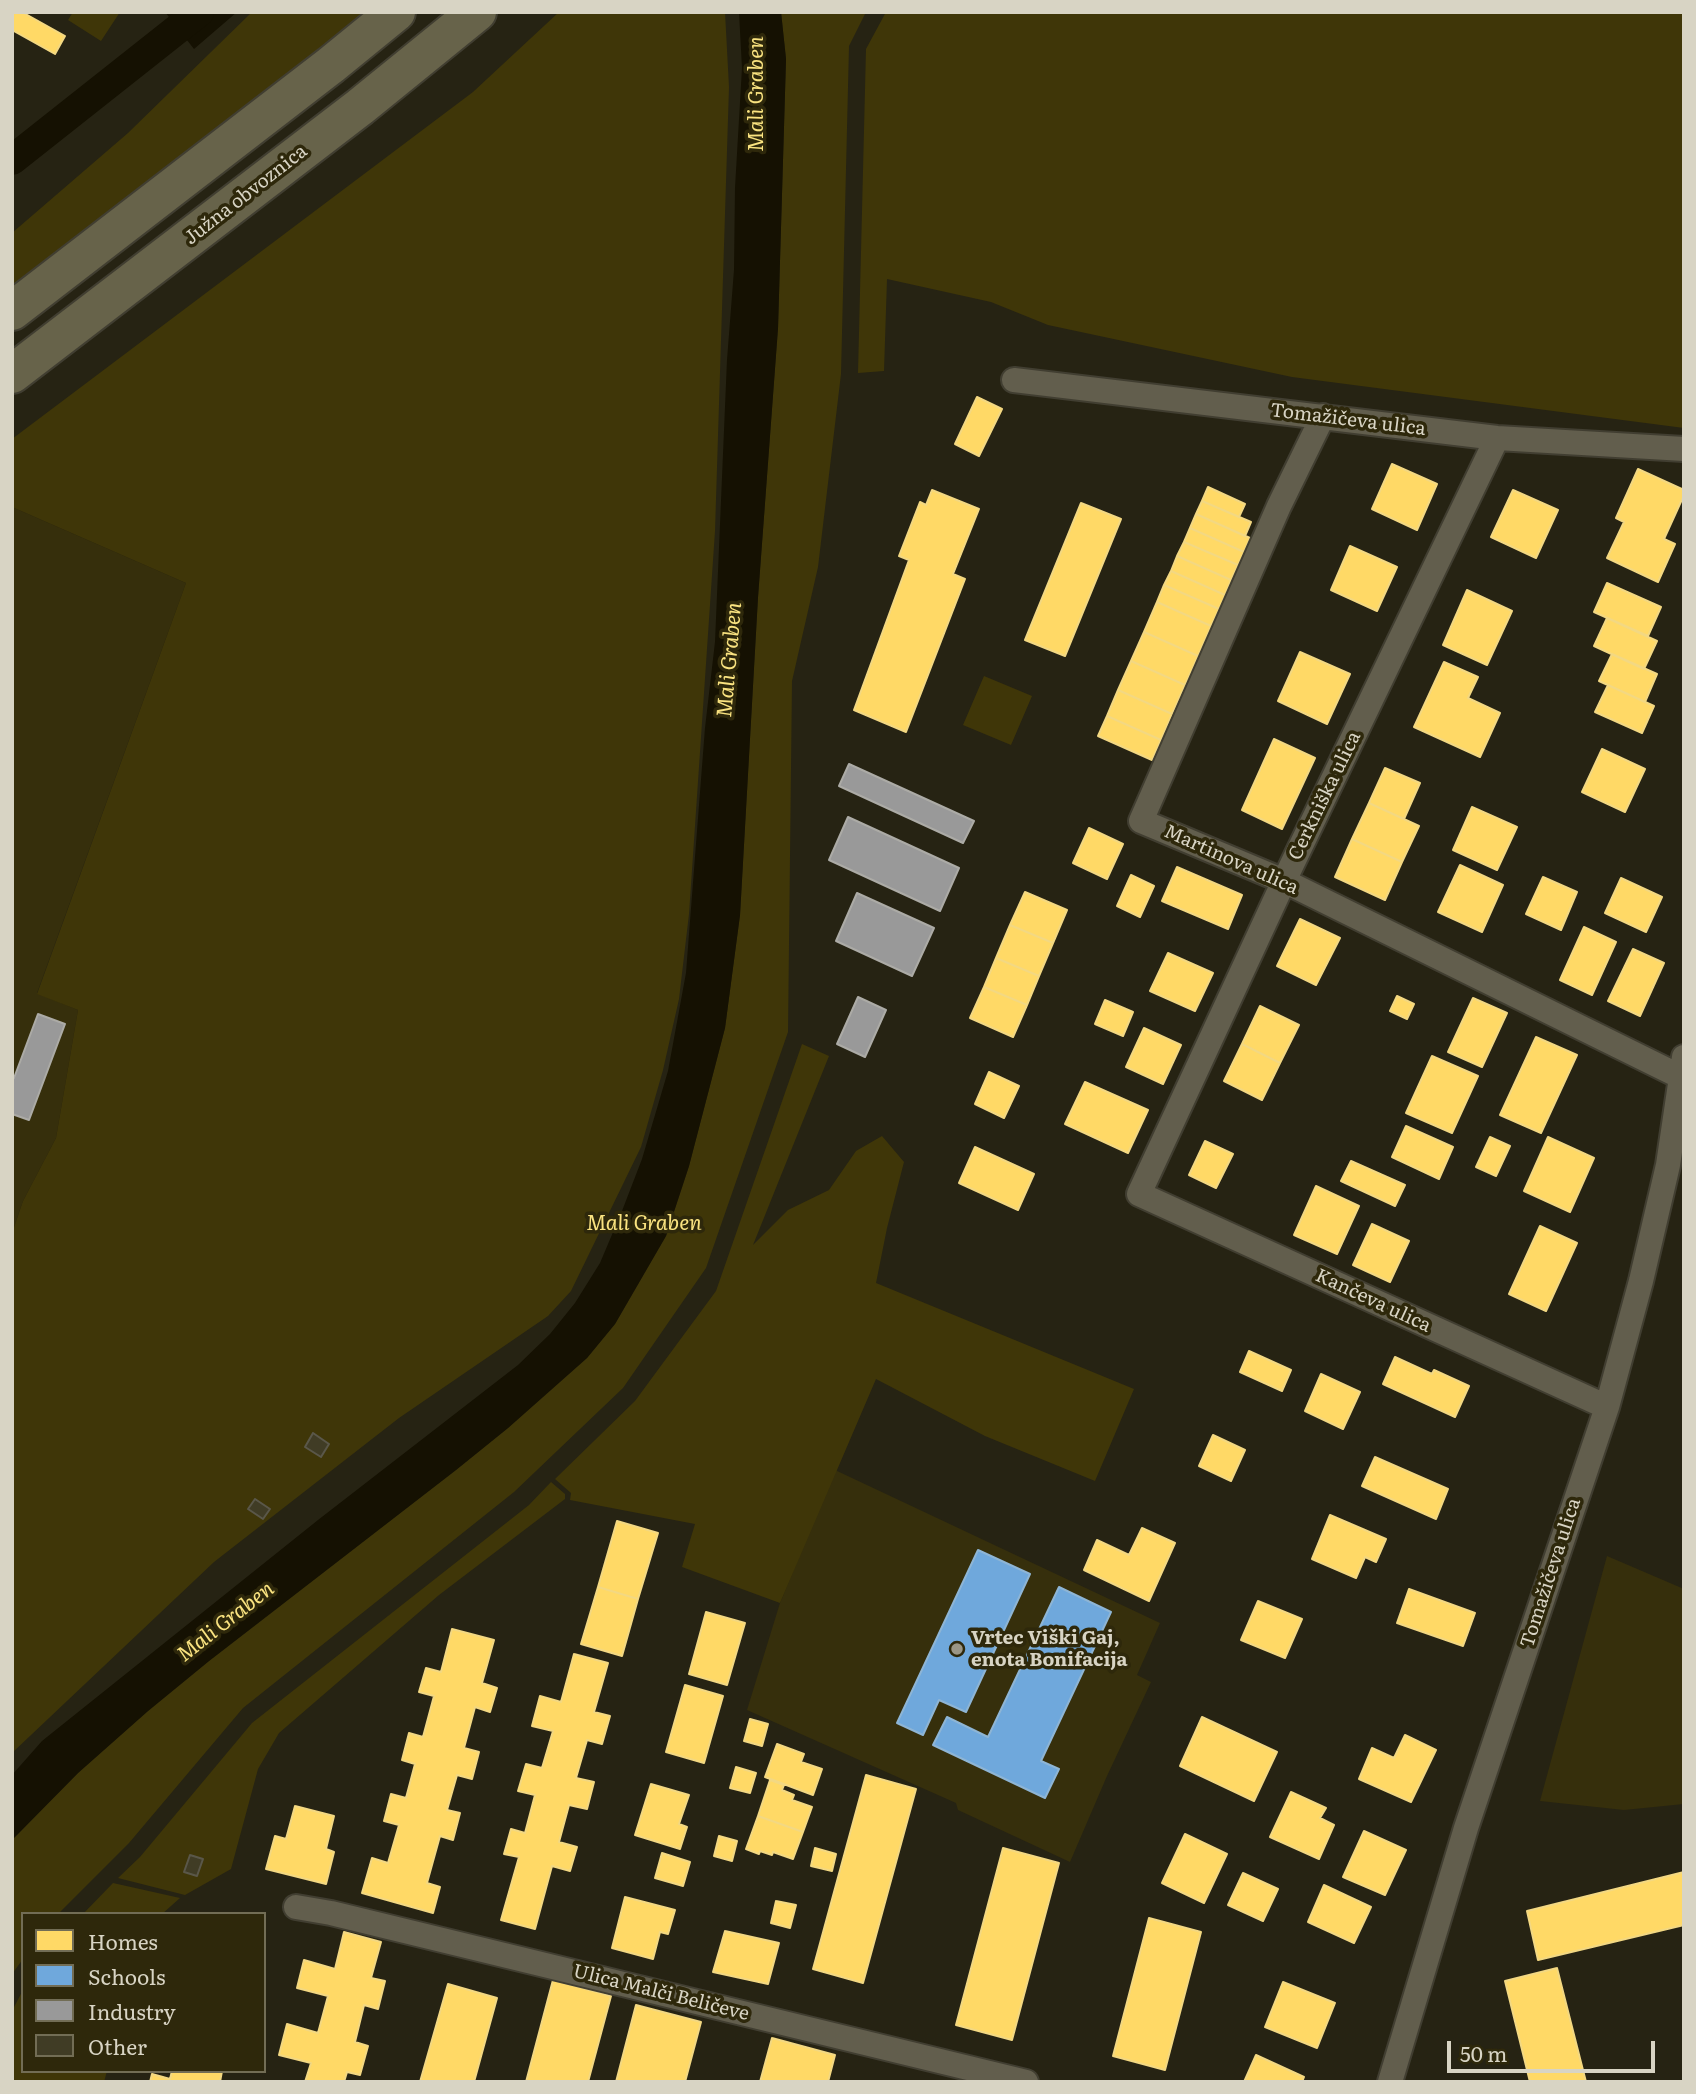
<!DOCTYPE html>
<meta charset="utf-8">
<style>
body{margin:0}
#map{position:relative;width:1696px;height:2094px;overflow:hidden;background:#262313;font-family:Literata,serif}
canvas{display:block}
.frame{position:absolute;inset:0;border:14px solid #d8d4c4;pointer-events:none}
.legend{position:absolute;left:21px;top:1912px;width:245px;height:161px;box-sizing:border-box;background:#2e280b;border:2px solid #726d55;margin:0;padding:9px 12px;list-style:none;font-size:21px;color:#d8d4c4}
.legend li{display:flex;align-items:center;gap:14px;height:35px}
.legend b{width:35px;border:2px solid #726d55}
.scale{position:absolute;left:1447px;top:2041px;width:208px;height:32px;box-sizing:border-box;border:4px solid #d8d4c4;border-top:0;padding-left:9px;font-size:21px;line-height:24px;white-space:nowrap;color:#d8d4c4;-webkit-text-stroke:5px #2e280b;paint-order:stroke}
</style>
<div id="map">
<canvas width="1696" height="2094"></canvas>
<div class="frame"></div>
<ul class="legend">
<li><b style="height:19px;background:#ffd966"></b>Homes</li>
<li><b style="height:19px;background:#6fa8dc"></b>Schools</li>
<li><b style="height:19px;background:#999"></b>Industry</li>
<li><b style="height:19px;background:#403c25"></b>Other</li>
</ul>
<div class="scale">50 m</div>
</div>
<script>
const ctx = document.querySelector('canvas').getContext('2d');
ctx.lineJoin = 'round';
function fill(path, color) { ctx.fillStyle = color; ctx.fill(path, 'evenodd'); }
const poly = rows => new Path2D(rows.map(r => 'M' + r).join(''));
function strokePath(path, color, width, dash) { ctx.strokeStyle = color; ctx.lineWidth = width; ctx.lineCap = dash ? 'butt' : 'round'; ctx.setLineDash(dash || []); ctx.stroke(path); }
function drawText(font, color, halo, rows, align = 'center') {
  ctx.font = font + ' Literata,serif'; ctx.lineWidth = 7; ctx.setLineDash([]); ctx.textBaseline = 'middle'; ctx.strokeStyle = halo; ctx.fillStyle = color; for (const [text, x, y, turn = 0] of rows) {
    ctx.save(); ctx.translate(x, y); ctx.rotate((+turn || 0) * Math.PI / 180); ctx.textAlign = isNaN(turn) ? turn : align; if (halo) ctx.strokeText(text, 0, 0); ctx.fillText(text, 0, 0); ctx.restore();
  }
}
const built = poly([
 [12,507,186,583,37,993,78,1010,56,1138,23,1201,12,1233],
 [835,1470,1160,1623,1137,1675,1151,1682,1107,1776,1070,1862,958,1810,956,1803,747,1710,780,1603],
 [1607,1556,1684,1589,1684,1804,1624,1810,1540,1801]
]);
const green = poly([
 [73,12,120,12,101,41,68,20],
 [252,12,365,12,319,53,12,291,12,233,128,133],
 [559,12,725,12,729,87,715,531,689,914,679,999,663,1070,641,1147,571,1291,548,1316,399,1418,214,1562,12,1753,12,1233,23,1201,56,1138,78,1010,37,994,186,583,12,507,12,439,473,92],
 [781,12,866,12,849,46,841,374,818,567,792,681,788,1032,706,1268,623,1388,514,1492,243,1708,129,1843,58,1914,23,1914,23,1959,12,1974,12,1840,78,1773,148,1711,209,1661,456,1470,508,1428,587,1358,615,1324,666,1236,689,1166,725,1028,740,915,758,597,778,328,786,59],
 [886,12,1684,12,1684,428,1292,377,1048,325,991,302,887,279,884,371,858,373,866,49],
 [984,676,1032,696,1011,745,963,725],
 [802,1044,829,1056,753,1245,788,1210,829,1190,856,1151,882,1136,904,1162,887,1228,876,1283,1134,1389,1095,1481,985,1436,876,1379,780,1603,682,1567,695,1524,570,1500,571,1493,555,1479,635,1401,716,1291],
 [551,1482,565,1494,565,1499,439,1595,279,1733,258,1769,231,1869,185,1895,118,1878,140,1857,252,1723,529,1505],
 [113,1883,180,1898,162,1914,83,1914],
 [23,1990,23,2071,107,2071,104,2082,12,2082,12,2011]
]);
const water = poly([
 [165,12,237,12,194,49],
 [739,12,781,12,786,59,778,328,758,597,740,915,725,1028,689,1166,666,1236,615,1324,587,1358,508,1428,456,1470,209,1661,148,1711,78,1773,12,1840,12,1775,42,1741,318,1520,518,1365,550,1334,575,1303,600,1263,622,1211,642,1159,668,1071,686,973,705,728,715,642,727,360,734,270,735,188,742,68]
]);
const homes = poly([
 [12,12,22,12,65,36,55,54,12,30,12,12],
 [977,397,1002,409,979,456,955,444,977,397],
 [1392,464,1437,484,1417,530,1372,509,1392,464],
 [1638,469,1684,490,1684,495,1664,539,1675,544,1658,582,1607,558,1624,522,1616,518,1638,469],
 [1208,487,1245,504,1239,517,1202,501,1208,487],
 [932,490,979,509,953,574,965,579,906,732,854,710,909,560,899,556,920,502,926,505,932,490],
 [1513,490,1558,510,1536,558,1491,537,1513,490],
 [1202,501,1251,522,1245,536,1196,514,1202,501],
 [1081,503,1121,519,1065,656,1025,640,1081,503],
 [1196,514,1250,538,1244,552,1190,528,1196,514],
 [1190,528,1244,552,1238,565,1184,542,1190,528],
 [1184,542,1238,565,1231,580,1177,556,1184,542],
 [1350,546,1397,567,1377,611,1331,590,1350,546],
 [1177,556,1231,580,1225,595,1171,571,1177,556],
 [1171,571,1225,595,1219,609,1164,585,1171,571],
 [1607,583,1661,607,1648,636,1594,612,1607,583],
 [1164,585,1219,609,1211,626,1157,602,1164,585],
 [1467,590,1512,611,1487,665,1443,645,1467,590],
 [1157,602,1211,626,1198,656,1144,632,1157,602],
 [1607,618,1657,641,1644,669,1594,646,1607,618],
 [1144,632,1198,656,1185,685,1131,661,1144,632],
 [1300,652,1350,674,1327,724,1278,701,1300,652],
 [1612,654,1657,674,1645,702,1599,681,1612,654],
 [1131,661,1185,685,1172,714,1118,690,1131,661],
 [1444,662,1478,677,1468,698,1500,713,1480,757,1414,727,1444,662],
 [1608,685,1654,706,1642,733,1595,712,1608,685],
 [1118,690,1172,714,1161,740,1107,716,1118,690],
 [1107,716,1161,740,1152,760,1098,736,1107,716],
 [1274,739,1315,758,1282,829,1242,810,1274,739],
 [1602,749,1645,769,1625,812,1582,792,1602,749],
 [1385,768,1420,783,1404,819,1369,803,1385,768],
 [1369,803,1419,826,1402,862,1352,839,1369,803],
 [1472,807,1517,827,1497,870,1453,850,1472,807],
 [1089,828,1123,844,1107,879,1073,863,1089,828],
 [1352,839,1402,862,1385,900,1335,877,1352,839],
 [1460,865,1503,885,1482,932,1438,912,1460,865],
 [1177,867,1242,895,1228,929,1162,901,1177,867],
 [1131,875,1154,886,1140,917,1117,906,1131,875],
 [1543,877,1577,892,1561,930,1526,914,1543,877],
 [1621,878,1662,897,1646,932,1605,913,1621,878],
 [1025,892,1067,910,1053,943,1010,925,1025,892],
 [1300,919,1340,938,1316,985,1277,966,1300,919],
 [1010,925,1053,943,1039,976,996,958,1010,925],
 [1584,927,1616,942,1592,995,1560,980,1584,927],
 [1633,949,1664,963,1640,1016,1608,1001,1633,949],
 [1168,953,1213,973,1195,1011,1150,991,1168,953],
 [996,958,1039,976,1027,1005,984,987,996,958],
 [984,987,1027,1005,1013,1037,970,1018,984,987],
 [1397,996,1414,1004,1407,1019,1390,1011,1397,996],
 [1473,998,1507,1013,1482,1067,1448,1052,1473,998],
 [1105,1000,1133,1012,1123,1036,1095,1024,1105,1000],
 [1260,1006,1299,1025,1280,1063,1242,1044,1260,1006],
 [1144,1028,1181,1045,1163,1084,1126,1067,1144,1028],
 [1536,1037,1577,1055,1541,1133,1500,1115,1536,1037],
 [1242,1044,1280,1063,1262,1100,1224,1081,1242,1044],
 [1432,1056,1478,1076,1452,1133,1406,1113,1432,1056],
 [989,1072,1019,1086,1004,1118,975,1104,989,1072],
 [1085,1082,1148,1110,1128,1153,1065,1124,1085,1082],
 [1406,1126,1453,1147,1439,1179,1392,1157,1406,1126],
 [1490,1137,1510,1146,1496,1176,1476,1167,1490,1137],
 [1548,1137,1594,1158,1570,1212,1524,1191,1548,1137],
 [1205,1141,1233,1154,1216,1188,1189,1175,1205,1141],
 [975,1147,1034,1174,1018,1210,959,1183,975,1147],
 [1351,1161,1405,1185,1395,1206,1341,1181,1351,1161],
 [1316,1186,1359,1206,1337,1254,1294,1235,1316,1186],
 [1372,1224,1409,1241,1390,1282,1353,1265,1372,1224],
 [1540,1226,1577,1243,1546,1311,1509,1294,1540,1226],
 [1249,1351,1291,1370,1282,1391,1240,1372,1249,1351],
 [1395,1357,1432,1374,1434,1370,1469,1386,1455,1417,1383,1384,1395,1357],
 [1321,1374,1360,1392,1343,1429,1305,1411,1321,1374],
 [1213,1435,1245,1450,1231,1481,1199,1466,1213,1435],
 [1375,1457,1448,1489,1436,1519,1362,1486,1375,1457],
 [1330,1515,1386,1539,1376,1562,1365,1557,1356,1578,1312,1559,1330,1515],
 [617,1521,658,1533,638,1599,598,1587,617,1521],
 [1142,1528,1175,1543,1149,1601,1084,1570,1097,1540,1129,1555,1142,1528],
 [598,1587,638,1599,622,1656,581,1644,598,1587],
 [1409,1589,1475,1613,1463,1646,1397,1623,1409,1589],
 [1258,1601,1302,1619,1285,1658,1241,1640,1258,1601],
 [706,1612,745,1623,727,1685,689,1674,706,1612],
 [452,1629,494,1640,482,1683,497,1688,490,1712,475,1707,464,1748,479,1752,472,1779,457,1775,447,1810,460,1813,453,1840,440,1836,427,1883,440,1887,433,1913,362,1893,372,1858,388,1863,399,1825,384,1821,391,1794,406,1798,415,1764,402,1760,409,1733,423,1737,434,1696,419,1692,426,1668,441,1672,452,1629],
 [574,1654,608,1663,594,1712,610,1716,602,1744,587,1740,576,1778,594,1782,587,1809,569,1805,559,1842,577,1847,570,1871,552,1866,535,1929,501,1920,519,1857,504,1854,511,1829,525,1833,535,1795,518,1791,526,1764,542,1768,553,1731,532,1726,540,1696,561,1702,574,1654],
 [685,1685,723,1696,704,1763,666,1752,685,1685],
 [1202,1717,1277,1752,1254,1801,1180,1766,1202,1717],
 [750,1719,768,1724,762,1746,744,1741,750,1719],
 [1405,1735,1436,1750,1411,1802,1359,1779,1372,1748,1394,1758,1405,1735],
 [777,1744,804,1754,801,1762,822,1769,813,1795,765,1777,777,1744],
 [736,1767,756,1773,750,1793,730,1788,736,1767],
 [866,1775,916,1789,863,1983,813,1969,866,1775],
 [770,1780,784,1785,782,1790,794,1795,792,1800,812,1807,803,1832,758,1816,770,1780],
 [651,1784,689,1795,679,1824,687,1827,680,1849,635,1835,651,1784],
 [1291,1792,1326,1808,1320,1818,1334,1825,1319,1859,1270,1837,1291,1792],
 [295,1806,334,1816,326,1849,334,1852,326,1884,266,1869,275,1836,286,1839,295,1806],
 [758,1816,803,1832,793,1859,773,1852,772,1855,760,1851,759,1854,746,1849,758,1816],
 [1364,1831,1406,1850,1385,1895,1343,1877,1364,1831],
 [1185,1834,1227,1854,1204,1903,1162,1883,1185,1834],
 [719,1836,737,1841,732,1861,714,1856,719,1836],
 [815,1848,836,1854,832,1871,811,1866,815,1848],
 [1003,1848,1059,1863,1012,2040,956,2025,1003,1848],
 [662,1853,690,1862,683,1886,655,1878,662,1853],
 [1684,1872,1684,1925,1538,1960,1527,1911,1684,1872],
 [1243,1873,1278,1889,1263,1921,1228,1905,1243,1873],
 [1324,1885,1371,1907,1354,1943,1308,1922,1324,1885],
 [625,1897,675,1910,668,1934,660,1932,653,1959,612,1948,625,1897],
 [776,1901,796,1905,790,1928,771,1923,776,1901],
 [1149,1918,1201,1932,1165,2070,1113,2056,1149,1918],
 [725,1931,779,1943,768,1984,713,1972,725,1931],
 [344,1932,381,1942,371,1978,385,1981,378,2009,364,2005,355,2042,368,2046,360,2075,347,2072,344,2082,305,2082,311,2063,279,2055,287,2024,318,2033,328,1996,297,1988,304,1960,335,1969,344,1932],
 [1557,1968,1586,2082,1530,2082,1505,1981,1557,1968],
 [553,1980,611,1996,588,2082,526,2082,553,1980],
 [1283,1982,1335,2003,1317,2048,1265,2027,1283,1982],
 [448,1984,497,1998,474,2082,420,2082,448,1984],
 [636,2005,701,2022,685,2082,616,2082,636,2005],
 [772,2038,835,2055,828,2082,760,2082,772,2038],
 [1256,2055,1304,2077,1302,2082,1244,2082,1256,2055],
 [172,2071,222,2071,220,2082,150,2082,152,2074,170,2079,172,2071]
]);
const schools = poly([
 [978,1550,1030,1574,966,1712,939,1700,923,1735,897,1723,978,1550],
 [1059,1587,1111,1612,1041,1761,1059,1769,1045,1798,933,1745,947,1717,988,1737,1059,1587]
]);
const industry = poly([
 [849,764,974,821,963,843,839,786,849,764],
 [848,817,959,868,940,911,829,860,848,817],
 [857,893,934,928,912,976,836,941,857,893],
 [858,997,886,1010,865,1057,837,1044,858,997],
 [38,1014,65,1024,29,1120,12,1114,12,1077,14,1078,38,1014]
]);
const canal = poly([
 [12,160,199,12]
]);
const building = poly([
 [313,1433,329,1444,321,1457,305,1447,313,1433],
 [255,1499,270,1509,263,1519,248,1509,255,1499],
 [190,1855,203,1859,197,1876,184,1872,190,1855]
]);
const street = poly([
 [1014,380,1497,438,1684,449],
 [1323,416,1279,506,1141,821,1284,881,1681,1077],
 [1497,438,1284,881,1139,1194,1607,1407],
 [296,1907,331,1913,1026,2082],
 [1390,2082,1466,1828,1607,1407,1641,1281,1668,1165,1684,1057]
]);
const highway = poly([
 [12,311,331,65,396,12],
 [12,374,360,107,477,12]
]);
const markers = [
 [957,1649,7,"#9a9686"]
];
const streetNames = [
 ["Južna obvoznica",246,195,-38],
 ["Tomažičeva ulica",1348,420,7],
 ["Cerkniška ulica",1325,796,-64],
 ["Martinova ulica",1231,860,24],
 ["Kančeva ulica",1373,1301,25],
 ["Tomažičeva ulica",1551,1573,-72],
 ["Ulica Malči Beličeve",661,1993,14]
];
const poiNames = [
 ["Vrtec Viški Gaj,",971,1638],
 ["enota Bonifacija",971,1660]
];
const waterNames = [
 ["Mali Graben",757,94,-90],
 ["Mali Graben",730,660,-85],
 ["Mali Graben",644,1224],
 ["Mali Graben",226,1622,-38]
];
fill(built, '#362f0c');
fill(green, '#3f3608');
fill(water, '#151102');
fill(homes, '#ffd966');
strokePath(homes, '#f3d882', 2);
fill(schools, '#6fa8dc');
strokePath(schools, '#8eb5d5', 2);
fill(industry, '#999');
strokePath(industry, '#acaba6', 2);
strokePath(canal, '#151102', 30);
fill(building, '#403c25');
strokePath(building, '#5a5749', 2);
strokePath(street, '#413e31', 28);
strokePath(highway, '#413e31', 42);
strokePath(street, '#625e4d', 24);
strokePath(highway, '#67634a', 38);
for (const [x, y, r, color] of markers) { const dot = new Path2D(); dot.arc(x, y, r, 0, 2 * Math.PI); ctx.fillStyle = color; ctx.fill(dot); strokePath(dot, '#2e280b', 2.5); }
drawText('19px', '#d8d4c4', '#2e280b', streetNames);
drawText('bold 19px', '#d8d4c4', '#2e280b', poiNames, 'left');
drawText('italic 21px', '#fae380', '#2e280b', waterNames);
</script>
